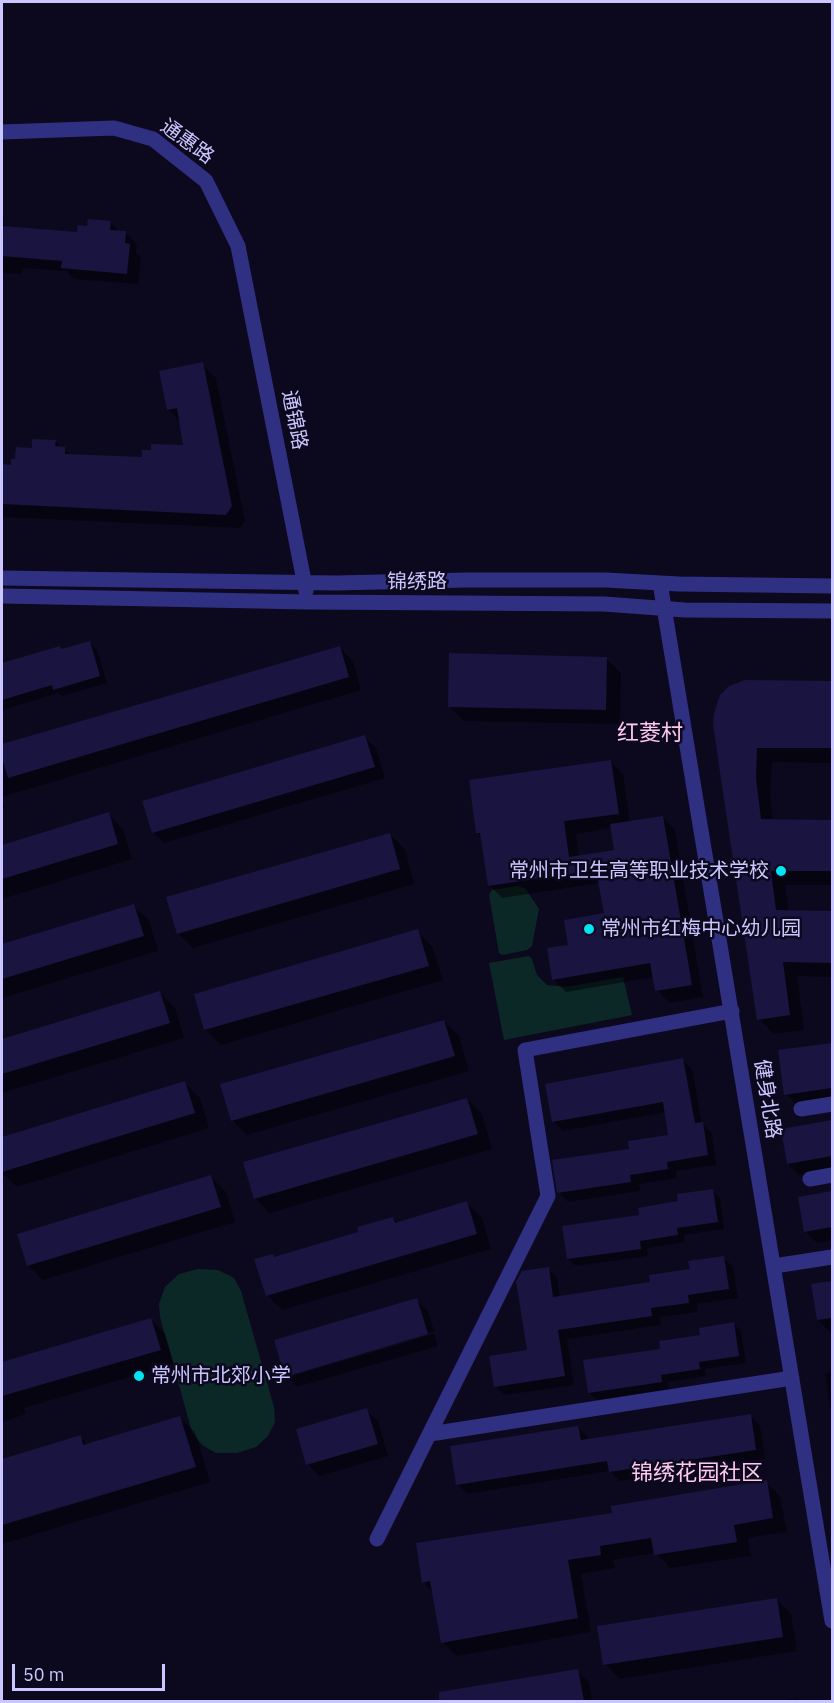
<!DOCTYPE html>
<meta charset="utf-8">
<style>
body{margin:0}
#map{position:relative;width:834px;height:1703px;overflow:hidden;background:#0c091e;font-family:"IBM Plex Sans",sans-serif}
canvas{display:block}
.frame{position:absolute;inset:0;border:3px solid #cac6ff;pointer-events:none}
.scale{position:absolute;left:12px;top:1664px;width:153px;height:27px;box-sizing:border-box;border:3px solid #cac6ff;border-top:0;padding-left:8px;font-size:18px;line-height:21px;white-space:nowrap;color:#cac6ff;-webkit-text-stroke:4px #0c091e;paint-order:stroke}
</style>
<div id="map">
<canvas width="834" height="1703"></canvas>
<div class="frame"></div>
<div class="scale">50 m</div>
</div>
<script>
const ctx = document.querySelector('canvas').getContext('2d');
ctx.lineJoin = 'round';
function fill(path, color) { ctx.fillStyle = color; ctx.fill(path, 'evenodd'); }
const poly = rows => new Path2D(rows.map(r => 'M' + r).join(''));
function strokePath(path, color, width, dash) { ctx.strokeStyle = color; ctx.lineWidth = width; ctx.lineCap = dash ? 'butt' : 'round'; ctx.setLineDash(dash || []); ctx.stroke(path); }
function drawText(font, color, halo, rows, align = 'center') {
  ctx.font = font + ' "IBM Plex Sans","Noto Sans SC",sans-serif'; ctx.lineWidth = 5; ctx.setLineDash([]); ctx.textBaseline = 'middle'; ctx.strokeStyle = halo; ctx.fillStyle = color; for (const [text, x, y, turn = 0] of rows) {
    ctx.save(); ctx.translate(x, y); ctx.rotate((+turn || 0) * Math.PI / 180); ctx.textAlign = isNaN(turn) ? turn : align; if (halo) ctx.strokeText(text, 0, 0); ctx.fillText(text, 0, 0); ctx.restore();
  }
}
const green = poly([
 [518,886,525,888,539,909,532,946,527,950,502,955,499,953,489,895,492,890],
 [529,956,532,959,537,975,547,985,566,987,623,977,632,1015,504,1040,489,963],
 [198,1269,218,1270,234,1278,241,1291,274,1407,275,1422,268,1436,256,1447,237,1453,216,1453,202,1445,192,1432,160,1317,159,1304,165,1287,179,1274]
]);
const shadow = poly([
 [2,221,8,228,79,234,89,227,111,223,120,232,126,233,137,244,136,253,141,257,138,284,74,279,67,271,22,268,22,274,2,273],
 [202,364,216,378,245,521,240,528,2,517,2,466,12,466,33,450,55,441,72,456,143,459,184,447,181,422,168,410],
 [89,642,97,650,107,683,62,696,58,693,2,710,2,664,59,648,62,651],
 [340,648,353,661,361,690,2,797,5,807,2,808,2,745],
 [606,658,621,673,620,724,464,721,449,706],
 [745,682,832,683,832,763,772,762,770,794,773,821,832,821,832,885,785,885,789,912,832,912,832,977,797,976,804,1030,774,1034,759,1019],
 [365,737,376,748,385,778,164,843,153,832],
 [611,762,623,774,630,823,662,817,675,830,703,997,669,1003,657,990,654,977,566,992,554,980,569,946,605,914,600,883,502,898,490,886,483,838,477,833],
 [612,828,616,851,579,857,576,834],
 [108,814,123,829,132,859,2,899,2,846],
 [390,834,405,849,414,884,193,948,178,933],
 [134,906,149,920,158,951,2,998,2,946],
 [417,931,432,946,443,980,221,1045,206,1030,196,995],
 [160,993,175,1008,184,1038,2,1093,2,1041],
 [444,1021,459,1036,469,1071,247,1135,232,1120],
 [832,1044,832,1104,800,1108,786,1094,780,1052],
 [682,1060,692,1069,702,1124,712,1133,716,1165,676,1171,677,1178,639,1184,640,1191,568,1202,559,1192,630,1150,670,1136,666,1112,563,1131,554,1122,547,1085],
 [185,1083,200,1098,209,1128,17,1187,2,1172,2,1139],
 [467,1099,482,1114,492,1149,270,1213,255,1198],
 [832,1122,832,1169,799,1175,788,1164,782,1130],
 [211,1177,226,1192,235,1222,43,1280,28,1265],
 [712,1190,720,1198,724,1229,684,1235,685,1242,647,1248,648,1256,576,1266,568,1259,640,1216],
 [832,1192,832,1240,817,1243,805,1231,799,1198],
 [467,1203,482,1218,491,1249,282,1310,267,1295,275,1258,360,1233,393,1218,398,1223],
 [723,1257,733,1267,738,1298,697,1304,698,1312,660,1317,661,1325,567,1339,574,1385,505,1395,495,1386,528,1351,548,1268,557,1278,560,1297,652,1283],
 [832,1282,832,1334,818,1320,813,1285],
 [416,1300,428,1311,434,1331,291,1373,291,1376,434,1334,438,1346,297,1387,286,1376],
 [151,1320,165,1334,174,1364,24,1408,26,1414,2,1422,2,1363],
 [734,1324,741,1331,746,1363,705,1369,706,1376,668,1382,669,1389,597,1400,590,1393,701,1336],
 [832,1372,832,1410,830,1408,825,1374],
 [366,1410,378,1421,388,1456,319,1476,308,1464],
 [750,1415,760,1425,765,1459,620,1481,610,1471,467,1494,458,1484,578,1428,588,1437,588,1440],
 [180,1418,195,1432,210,1482,2,1544,2,1460,80,1437,88,1445],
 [766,1482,780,1496,787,1532,748,1538,751,1556,670,1568,656,1553,613,1560,615,1568,581,1574,591,1632,457,1656,442,1642,434,1593,423,1582,614,1514],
 [776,1599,791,1614,797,1651,620,1679,605,1664],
 [577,1671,589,1682,592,1702,460,1702,458,1691],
 [797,1698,801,1702,775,1702]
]);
const building = poly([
 [88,219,111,221,110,230,126,231,125,243,130,244,127,274,61,268,62,261,2,256,2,226,77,232,78,225,87,226],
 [203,362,232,506,226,515,2,504,2,464,11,465,11,459,15,459,16,447,32,448,32,439,56,440,55,446,65,447,65,454,142,457,142,450,151,450,151,444,183,445,177,408,167,410,159,371],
 [90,641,100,676,53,690,52,685,2,700,2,663,60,646,61,649],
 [340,646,349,677,8,778,2,758,2,744],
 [449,653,607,657,606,710,448,707],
 [745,680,832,681,832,748,757,748,756,778,761,819,832,820,832,871,771,871,776,910,832,911,832,963,783,962,790,1015,757,1020,713,725,714,713,720,695,729,686],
 [365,735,375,767,152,833,142,801],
 [611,760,619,814,564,821,569,857,614,850,610,824,663,816,692,985,655,991,650,963,552,980,547,948,568,945,564,920,604,913,596,870,488,886,480,833,476,833,469,780],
 [109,812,118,844,2,879,2,845],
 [390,833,400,869,177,934,166,897],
 [134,904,144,936,2,979,2,944],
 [418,929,429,966,204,1030,194,994],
 [160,991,170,1023,2,1074,2,1039],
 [444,1020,455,1056,231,1121,220,1084],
 [832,1043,832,1088,784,1095,778,1050],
 [683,1058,695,1123,703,1122,708,1155,667,1162,668,1169,630,1175,631,1182,557,1193,552,1160,629,1149,628,1141,668,1135,663,1102,552,1122,545,1084],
 [185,1081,195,1113,2,1172,2,1137],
 [467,1098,478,1134,254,1199,243,1162],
 [832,1120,832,1156,787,1164,781,1129],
 [211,1175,221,1207,27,1266,17,1234],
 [713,1189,718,1222,677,1228,678,1235,640,1241,641,1249,567,1259,562,1226,639,1215,638,1208,678,1201,677,1194],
 [832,1191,832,1227,804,1232,798,1197],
 [467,1201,477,1234,266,1296,254,1259,273,1254,274,1257,358,1232,357,1227,393,1217,395,1223],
 [724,1256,729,1289,688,1295,689,1303,651,1308,652,1316,558,1330,565,1376,494,1387,489,1356,527,1350,516,1281,522,1271,549,1267,553,1297,650,1282,649,1275,690,1269,688,1261],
 [832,1281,832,1318,817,1320,811,1284],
 [417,1298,428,1334,285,1377,274,1340],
 [151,1318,161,1350,2,1396,2,1362],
 [734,1322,739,1356,699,1362,700,1369,661,1375,662,1382,588,1393,583,1360,660,1349,659,1341,700,1335,699,1328],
 [367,1408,378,1444,306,1465,296,1429],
 [751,1414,756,1450,609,1472,607,1461,456,1485,450,1446,578,1426,581,1440],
 [180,1416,196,1467,2,1525,2,1459,81,1435,83,1445],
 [767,1480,773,1518,734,1525,737,1542,654,1555,651,1538,600,1546,601,1555,568,1560,578,1618,441,1643,430,1581,422,1583,416,1543,612,1513,611,1506],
 [777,1598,783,1637,603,1665,597,1626],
 [578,1669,584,1701,439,1701,439,1692]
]);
const minor = poly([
 [2,132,114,128,153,139,206,181,238,246,306,591],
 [2,578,336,583,466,580,606,580,679,584,832,586],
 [660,583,832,1621],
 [2,596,308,602,604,604,685,610,832,611],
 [801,1109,832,1104],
 [810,1179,832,1175],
 [774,1266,832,1257],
 [430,1434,792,1378],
 [377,1539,548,1196,525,1050,732,1011]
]);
const markers = [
 [781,871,6,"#00e5f1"],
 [589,929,6,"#00e5f1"],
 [139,1376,6,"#00e5f1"]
];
const streetNames = [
 ["通惠路",187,142,36],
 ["通锦路",294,420,79],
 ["锦绣路",417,582],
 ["健身北路",767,1099,81]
];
const poiNames = [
 ["常州市卫生高等职业技术学校",769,871,"right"],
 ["常州市红梅中心幼儿园",601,929],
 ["常州市北郊小学",151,1376]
];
const quarterNames = [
 ["红菱村",650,734],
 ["锦绣花园社区",697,1474]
];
fill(green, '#0c2826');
fill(shadow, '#0007');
fill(building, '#1a1440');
strokePath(minor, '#2f3082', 15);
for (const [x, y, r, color] of markers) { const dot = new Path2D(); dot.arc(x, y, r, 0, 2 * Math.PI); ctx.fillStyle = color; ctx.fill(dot); strokePath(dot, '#0c091e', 2); }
drawText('20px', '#cac6ff', '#0c091e', streetNames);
drawText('20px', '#cac6ff', '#0c091e', poiNames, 'left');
drawText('22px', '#ffc8ee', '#0c091e', quarterNames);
</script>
